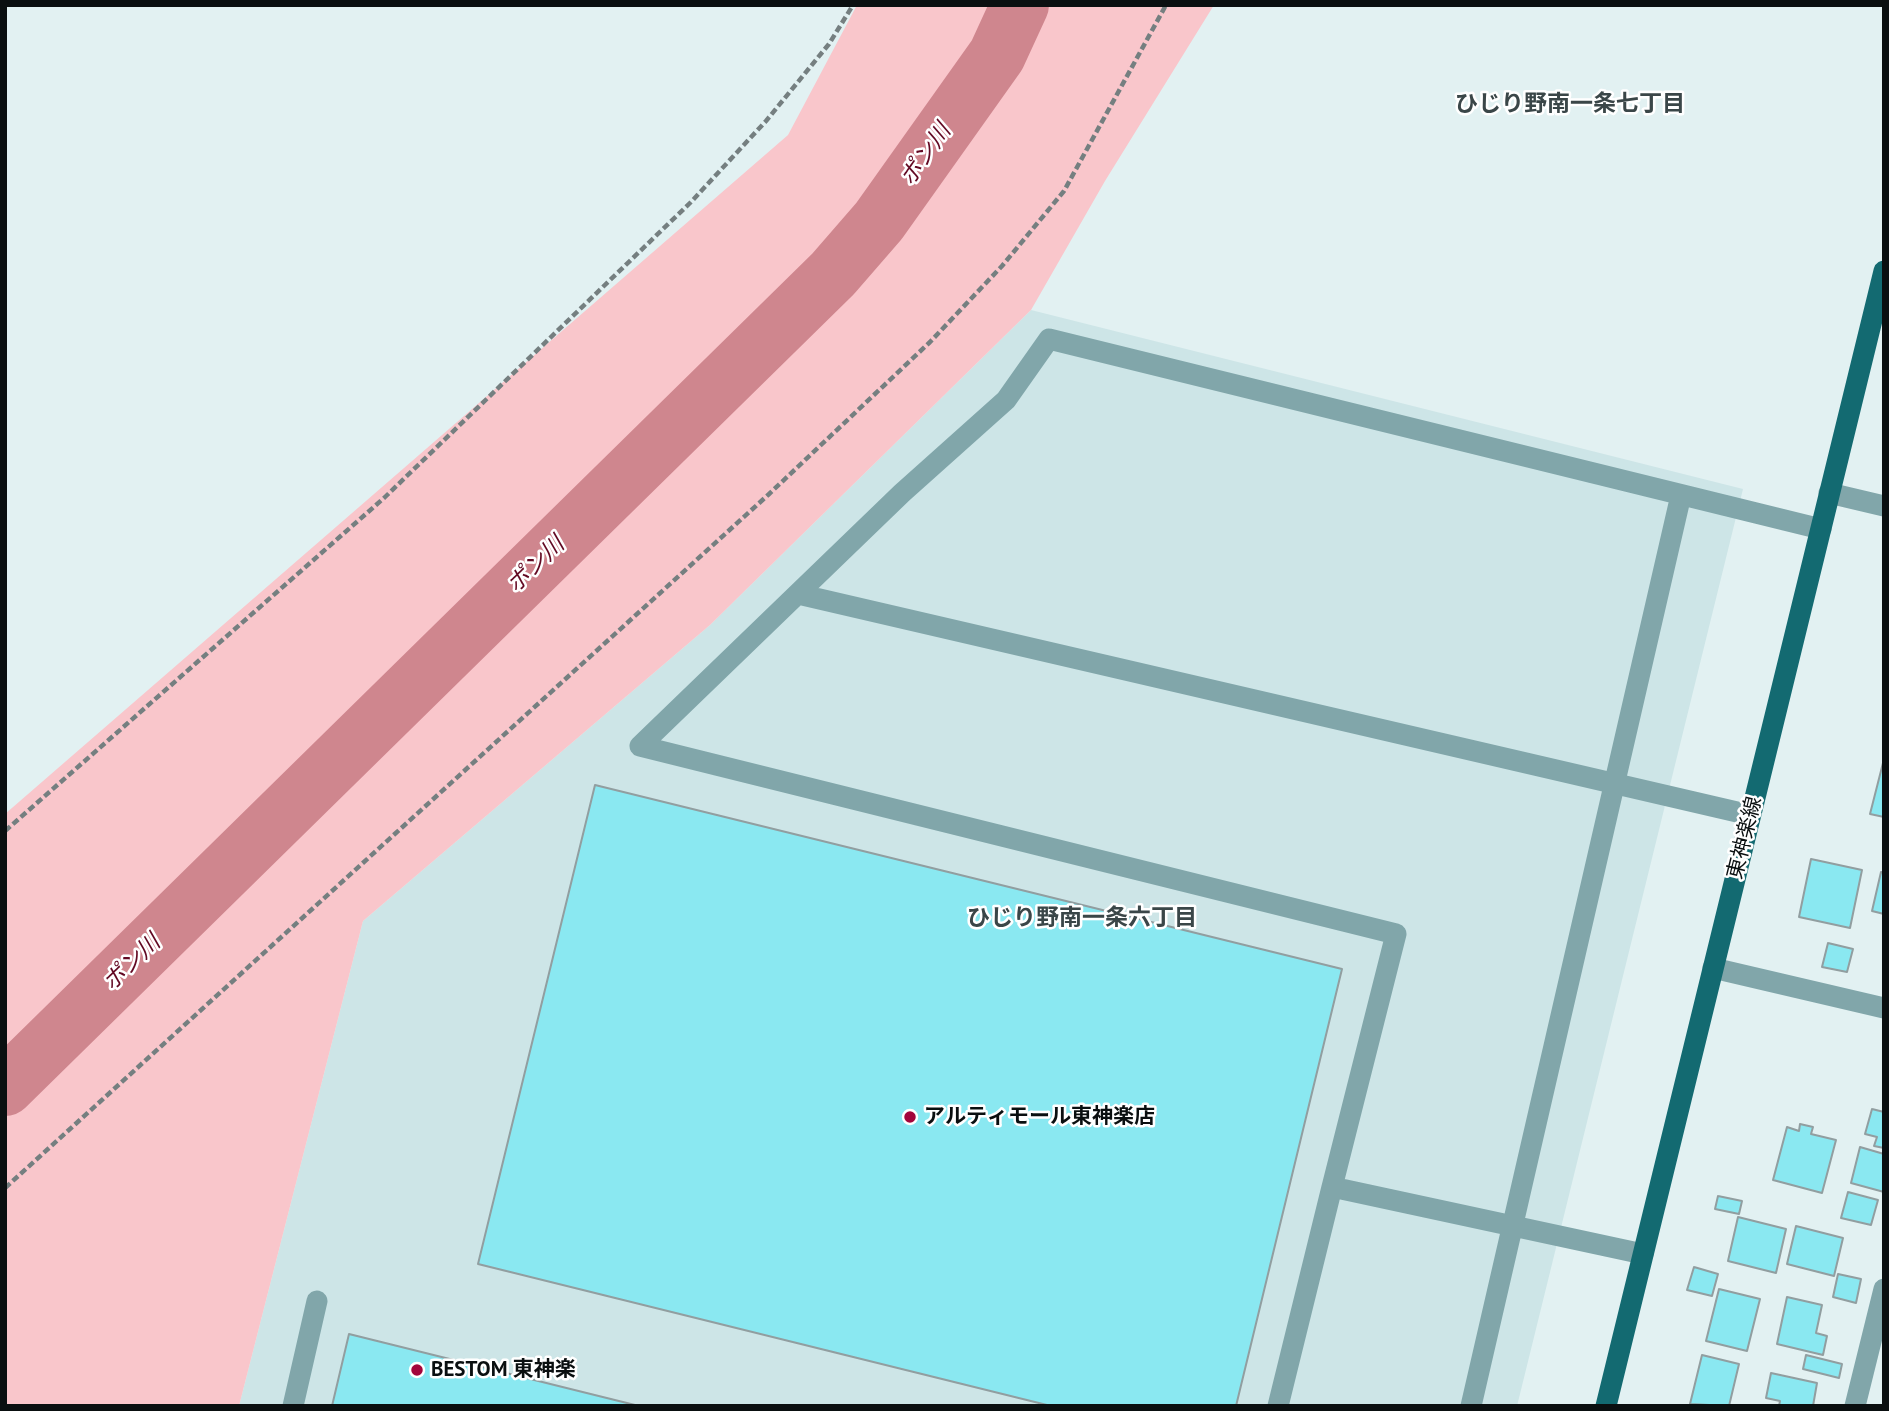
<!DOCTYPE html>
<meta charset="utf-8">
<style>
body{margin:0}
#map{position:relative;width:1889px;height:1411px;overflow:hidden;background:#e2f1f2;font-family:"PT Sans",sans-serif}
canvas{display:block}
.frame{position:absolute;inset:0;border:7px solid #0a0f10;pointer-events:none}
</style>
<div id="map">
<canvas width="1889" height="1411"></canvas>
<div class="frame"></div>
</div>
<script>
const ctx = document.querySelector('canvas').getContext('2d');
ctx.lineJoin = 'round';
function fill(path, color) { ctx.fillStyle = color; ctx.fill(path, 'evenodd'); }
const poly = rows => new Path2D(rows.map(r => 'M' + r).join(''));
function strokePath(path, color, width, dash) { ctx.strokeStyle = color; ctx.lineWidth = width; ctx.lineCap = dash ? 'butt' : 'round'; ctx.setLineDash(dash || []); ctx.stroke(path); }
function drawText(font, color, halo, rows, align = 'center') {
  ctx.font = font + ' "PT Sans","Noto Sans JP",sans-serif'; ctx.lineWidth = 5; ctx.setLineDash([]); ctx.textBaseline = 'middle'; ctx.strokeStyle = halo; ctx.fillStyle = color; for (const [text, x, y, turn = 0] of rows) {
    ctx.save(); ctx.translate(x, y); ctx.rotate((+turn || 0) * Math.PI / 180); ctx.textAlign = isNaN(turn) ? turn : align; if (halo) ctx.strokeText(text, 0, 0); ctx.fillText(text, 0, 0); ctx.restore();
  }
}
const built = poly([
 [1031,310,1743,489,1517,1406,239,1406,363,921,710,625]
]);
const green = poly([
 [857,5,1214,5,1105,181,1031,310,710,625,363,921,239,1406,5,1406,5,814,788,135]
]);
const river = poly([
 [5,1087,833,274,879,221,997,55,1020,5]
]);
const building = poly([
 [1884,759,1884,817,1870,814,1884,759],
 [595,785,1342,969,1236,1406,1051,1406,478,1264,595,785],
 [1811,859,1862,870,1850,928,1799,917,1811,859],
 [1881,872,1884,873,1884,914,1872,911,1881,872],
 [1828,943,1853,949,1847,972,1822,967,1828,943],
 [1872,1109,1884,1112,1884,1148,1874,1146,1877,1137,1865,1134,1872,1109],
 [1800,1124,1813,1127,1811,1134,1836,1140,1822,1193,1773,1180,1787,1127,1799,1131,1800,1124],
 [1860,1147,1884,1154,1884,1192,1851,1183,1860,1147],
 [1848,1192,1878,1200,1871,1225,1841,1218,1848,1192],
 [1718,1196,1742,1201,1739,1214,1715,1209,1718,1196],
 [1738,1217,1786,1229,1776,1273,1728,1261,1738,1217],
 [1796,1226,1843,1238,1834,1276,1787,1264,1796,1226],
 [1694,1267,1718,1274,1712,1296,1687,1290,1694,1267],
 [1838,1274,1861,1279,1856,1303,1833,1297,1838,1274],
 [1719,1289,1760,1299,1747,1351,1706,1341,1719,1289],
 [1787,1297,1822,1305,1816,1333,1827,1336,1823,1355,1777,1344,1787,1297],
 [349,1334,639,1406,332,1406,349,1334],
 [1702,1355,1739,1364,1729,1406,1690,1404,1702,1355],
 [1806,1355,1842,1364,1839,1378,1803,1369,1806,1355],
 [1771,1373,1817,1383,1813,1406,1779,1406,1780,1401,1766,1398,1771,1373]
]);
const path = poly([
 [5,831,384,498,691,202,766,121,829,44,853,5],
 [5,1188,768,495,930,342,1002,266,1064,191,1166,5]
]);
const minor = poly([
 [1829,493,1884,506],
 [798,594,1750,815],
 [1713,968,1884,1008],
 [1643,1254,1332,1187,1396,934,640,746,902,493,1006,400,1049,339,1821,529],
 [293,1406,317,1301],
 [1278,1406,1332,1187],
 [1471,1406,1681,495],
 [1855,1406,1884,1289]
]);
const major = poly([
 [1606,1406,1884,271]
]);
const markers = [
 [910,1117,7,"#a2043b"],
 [417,1370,7,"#a2043b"]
];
const streetNames = [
 ["東神楽線",1745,838,-76]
];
const poiNames = [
 ["アルティモール東神楽店",924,1117],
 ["BESTOM 東神楽",431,1370]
];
const neighbourhoodNames = [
 ["ひじり野南一条七丁目",1570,104],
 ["ひじり野南一条六丁目",1082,918]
];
const waterNames = [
 ["ポン川",926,155,-55],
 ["ポン川",536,565,-44],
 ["ポン川",132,963,-44]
];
fill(built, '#cde5e7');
fill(green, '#f9c6cb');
strokePath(river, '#cf868e', 58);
fill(building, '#8ae8f1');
strokePath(building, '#919ea0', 2);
strokePath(path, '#757f80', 4.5, [7, 3.5]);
strokePath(minor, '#81a6aa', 21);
strokePath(major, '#136a71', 21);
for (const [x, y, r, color] of markers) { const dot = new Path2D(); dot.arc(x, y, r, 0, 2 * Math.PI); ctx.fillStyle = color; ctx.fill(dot); strokePath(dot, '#fff', 2.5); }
drawText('21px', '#0a0f10', '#fff', streetNames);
drawText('bold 21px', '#0a0f10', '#fff', poiNames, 'left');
drawText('bold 23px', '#3a4648', '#fff', neighbourhoodNames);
drawText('italic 23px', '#620822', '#fff', waterNames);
</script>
